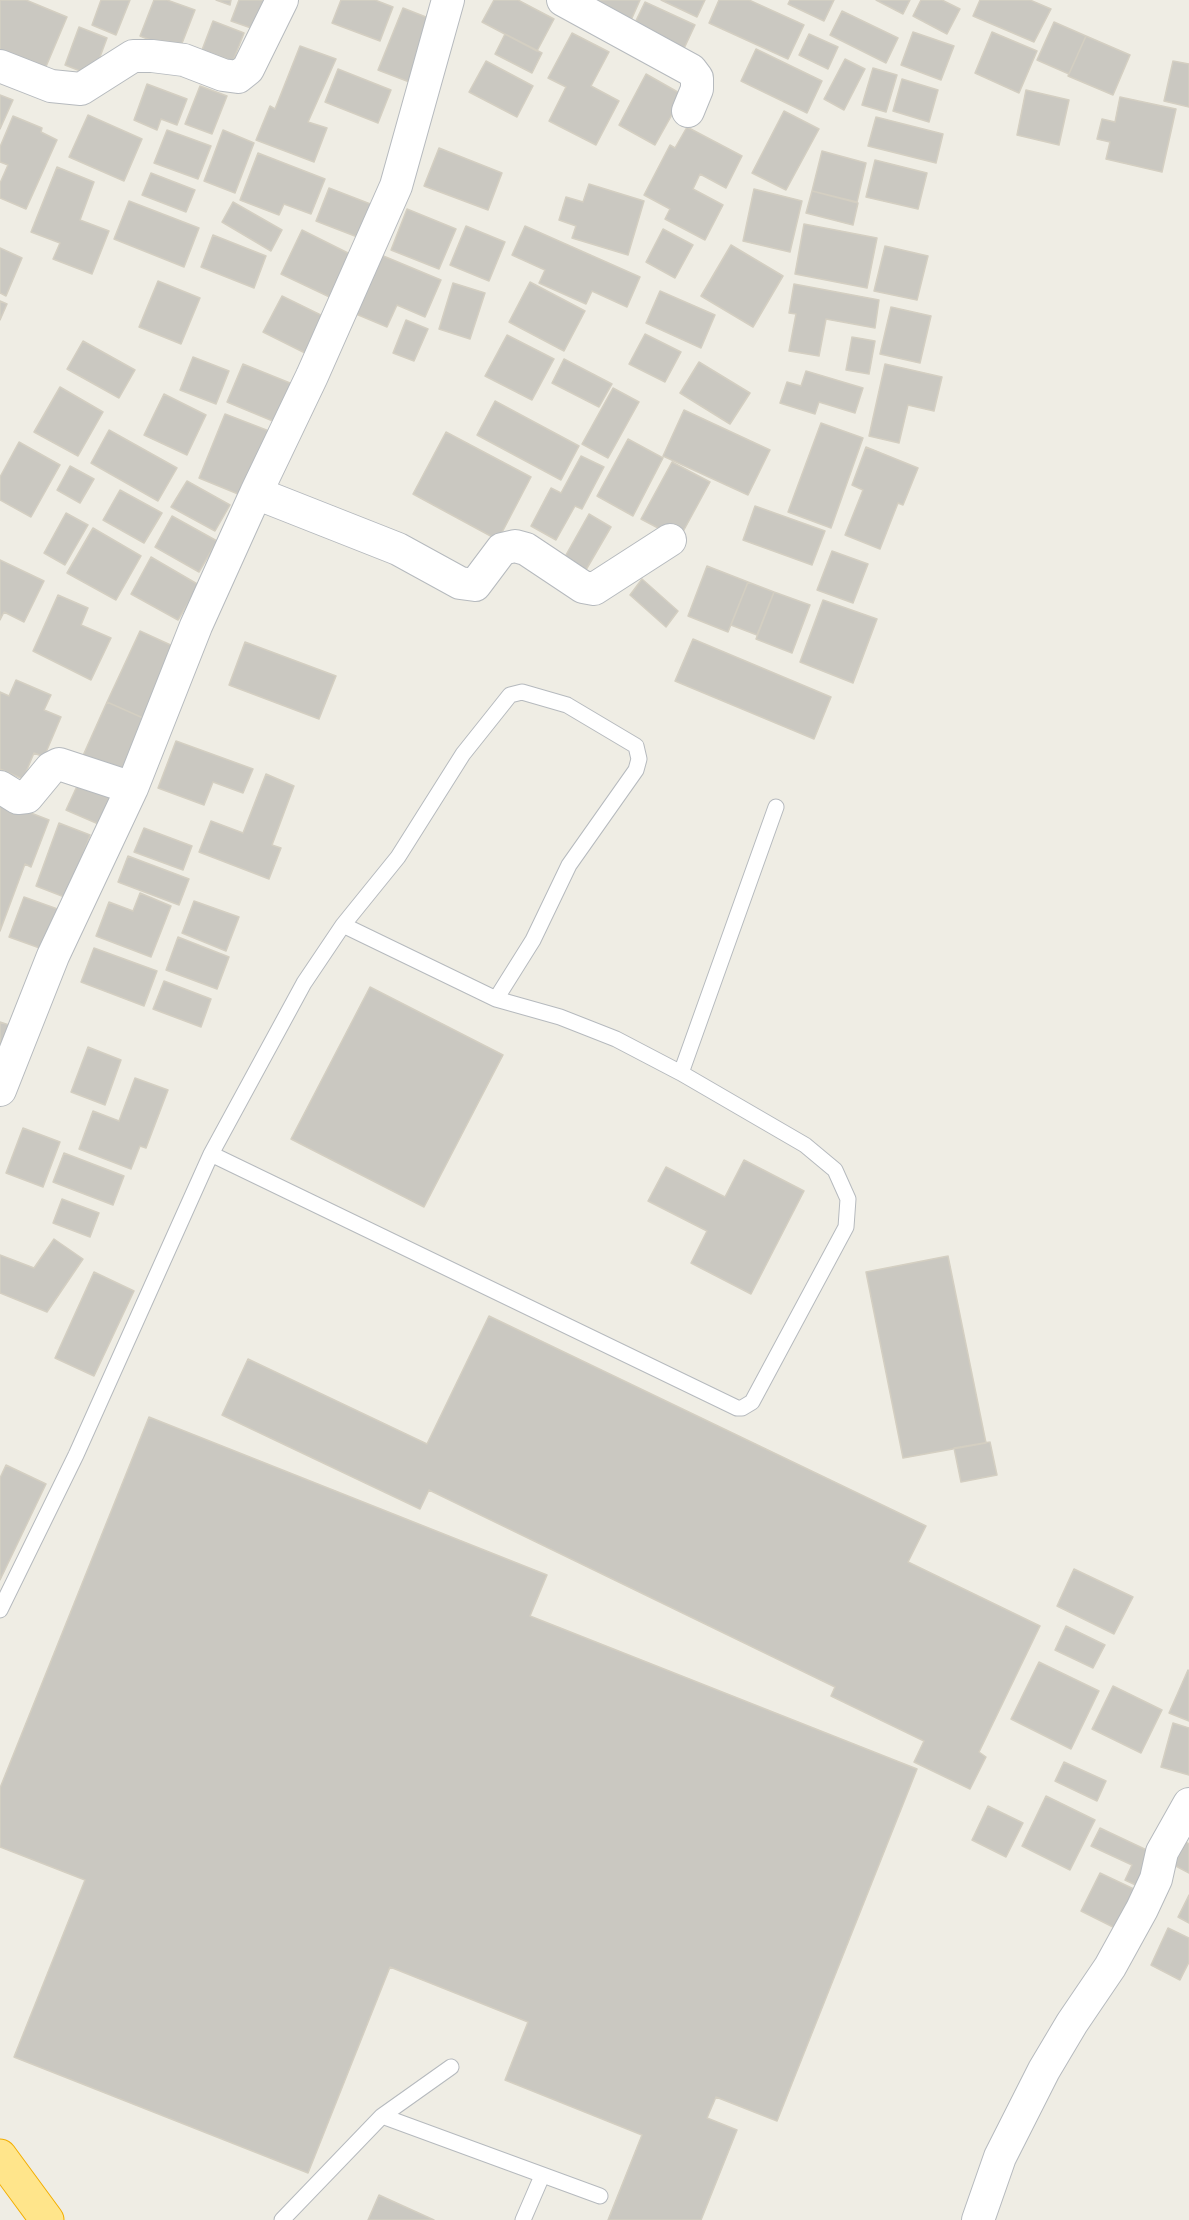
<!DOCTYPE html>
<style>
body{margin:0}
canvas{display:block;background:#efede4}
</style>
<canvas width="1189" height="2220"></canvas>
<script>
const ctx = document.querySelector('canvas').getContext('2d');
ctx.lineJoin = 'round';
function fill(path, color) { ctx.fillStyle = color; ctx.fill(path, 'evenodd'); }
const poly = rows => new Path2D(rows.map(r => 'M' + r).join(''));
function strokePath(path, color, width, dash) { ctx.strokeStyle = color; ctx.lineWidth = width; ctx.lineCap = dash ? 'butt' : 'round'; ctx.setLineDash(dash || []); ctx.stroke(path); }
const building = poly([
 [0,0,26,0,67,17,45,69,0,50,0,0],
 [101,0,130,0,116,35,92,25,101,0],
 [154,0,167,0,195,10,179,51,140,36,154,0],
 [216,0,231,0,230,5,216,0],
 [239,0,266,0,254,29,231,21,239,0],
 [341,0,375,0,393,7,380,41,332,23,341,0],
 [494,0,518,0,554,19,537,51,482,22,494,0],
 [588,0,640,0,628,27,588,0],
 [661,0,705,0,697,17,661,0],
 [719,0,749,0,804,25,788,59,709,23,719,0],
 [790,0,834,0,824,21,788,4,790,0],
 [876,0,910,0,903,14,876,0],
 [921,0,942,0,960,9,947,34,913,16,921,0],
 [980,0,1030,0,1051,9,1034,42,973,16,980,0],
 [645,2,695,25,681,55,631,31,645,2],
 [403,8,436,21,412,83,378,70,403,8],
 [842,11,898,38,886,63,830,35,842,11],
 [213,21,244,33,233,61,202,50,213,21],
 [1054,22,1086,36,1069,74,1037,60,1054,22],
 [79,27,107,38,93,76,65,65,79,27],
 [913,32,954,46,941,80,901,65,913,32],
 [992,32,1037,51,1019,93,975,73,992,32],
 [572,33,609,52,591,86,619,101,596,145,549,121,566,87,548,78,572,33],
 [505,34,542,53,532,73,495,54,505,34],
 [809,34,838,47,828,69,799,55,809,34],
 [1086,36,1130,55,1113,95,1068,76,1086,36],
 [300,46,336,59,308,122,327,128,314,162,256,140,270,106,275,109,300,46],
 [756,49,822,81,807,113,741,81,756,49],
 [845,59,865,69,844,110,824,99,845,59],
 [486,61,533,86,517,117,469,92,486,61],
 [1173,61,1189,64,1189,107,1164,101,1173,61],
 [873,68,897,75,886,112,862,105,873,68],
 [338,69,391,90,378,123,325,102,338,69],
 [646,74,683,95,655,145,619,125,646,74],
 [902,79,938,90,929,122,893,111,902,79],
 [147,84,187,99,177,125,161,119,157,130,134,120,147,84],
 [200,86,227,96,212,134,185,124,200,86],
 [1026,90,1069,100,1059,145,1017,135,1026,90],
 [0,95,13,100,0,129,0,95],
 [1120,97,1176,109,1162,172,1106,159,1110,142,1097,139,1102,119,1115,122,1120,97],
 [784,111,819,129,786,190,752,173,784,111],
 [88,115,142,139,124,181,69,157,88,115],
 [13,116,42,128,41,132,57,140,26,209,0,198,0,183,8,165,0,162,0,147,13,116],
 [876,117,943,134,936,163,868,146,876,117],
 [687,127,742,156,726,188,700,174,693,189,723,205,705,240,665,219,670,209,644,195,670,145,675,148,687,127],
 [167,130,211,146,198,179,154,163,167,130],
 [223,130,254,143,235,193,204,181,223,130],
 [439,148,502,173,488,210,424,186,439,148],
 [822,151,866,163,857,202,812,191,822,151],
 [258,153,325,179,311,214,284,204,279,215,240,200,258,153],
 [875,160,927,173,918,209,866,197,875,160],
 [57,167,94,182,80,220,109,231,92,274,53,259,60,243,31,232,57,167],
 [151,173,195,190,186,212,142,195,151,173],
 [589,184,644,201,628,255,572,238,576,226,559,220,566,197,583,202,589,184],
 [329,188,373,205,360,238,316,221,329,188],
 [754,189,802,201,790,252,743,241,754,189],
 [812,191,858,203,853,225,806,213,812,191],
 [129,201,199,228,184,267,114,239,129,201],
 [233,202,282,230,271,251,222,222,233,202],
 [407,209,456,229,439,269,391,250,407,209],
 [804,224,877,238,867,288,795,274,804,224],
 [466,226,505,242,489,281,450,265,466,226],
 [525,226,640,277,627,307,592,291,586,304,539,283,545,270,512,255,525,226],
 [663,229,693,245,675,278,646,262,663,229],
 [302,230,358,258,338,301,281,274,302,230],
 [213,235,266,256,254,288,201,267,213,235],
 [731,245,783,276,753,327,701,296,731,245],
 [885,246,928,256,917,300,874,291,885,246],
 [0,248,22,258,6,296,0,293,0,248],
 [381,255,441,280,425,317,397,305,387,327,356,314,381,255],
 [158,281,200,298,181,344,139,327,158,281],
 [530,282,585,311,564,351,509,322,530,282],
 [453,283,485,293,470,339,439,329,453,283],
 [794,284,879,300,875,328,826,319,819,356,789,351,796,314,789,313,794,284],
 [660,291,715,315,701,348,646,323,660,291],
 [282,296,333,321,315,358,263,332,282,296],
 [0,301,7,304,0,320,0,301],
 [891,307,931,316,920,363,880,354,891,307],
 [406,320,428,329,414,361,393,353,406,320],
 [645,334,681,352,665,382,629,364,645,334],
 [507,335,554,359,532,400,485,376,507,335],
 [852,337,875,341,869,374,846,370,852,337],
 [83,341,135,370,119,398,67,369,83,341],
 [193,357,229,371,216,404,180,390,193,357],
 [564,359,612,384,599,407,552,383,564,359],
 [699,362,750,393,730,424,680,393,699,362],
 [243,364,295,385,280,424,227,402,243,364],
 [885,364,942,377,934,411,908,405,899,443,869,436,885,364],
 [806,371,863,388,855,413,819,402,815,414,780,403,787,382,801,386,806,371],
 [60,387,103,412,78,456,34,432,60,387],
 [613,388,639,402,608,458,582,444,613,388],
 [164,394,206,415,187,455,144,435,164,394],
 [495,401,579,446,561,480,477,435,495,401],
 [684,410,770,450,748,495,663,456,684,410],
 [225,414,269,431,243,496,199,478,225,414],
 [821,423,863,438,831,528,788,512,821,423],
 [109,430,177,468,158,501,91,463,109,430],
 [446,432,531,477,498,540,413,494,446,432],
 [628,439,663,458,633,516,597,496,628,439],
 [19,442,60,465,31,517,0,500,0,477,19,442],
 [866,447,918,468,903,505,898,503,880,549,845,535,863,490,852,485,866,447],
 [581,456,604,467,582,509,575,506,556,540,531,526,551,488,561,493,581,456],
 [672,462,710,482,679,539,641,519,672,462],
 [70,466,94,479,80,503,57,490,70,466],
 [187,481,230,505,215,531,171,507,187,481],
 [120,490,162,513,144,543,103,520,120,490],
 [755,506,825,531,812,565,743,540,755,506],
 [66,513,88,525,65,565,44,553,66,513],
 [589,514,611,527,583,575,562,562,589,514],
 [172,516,217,541,199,572,155,547,172,516],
 [93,528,141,556,116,600,67,573,93,528],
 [832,551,868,564,853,603,817,590,832,551],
 [151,557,199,585,178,620,131,594,151,557],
 [0,560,44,581,24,622,4,612,0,620,0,560],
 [707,566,748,582,728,632,688,616,707,566],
 [642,579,678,611,666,627,630,595,642,579],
 [748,582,774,592,757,635,731,625,748,582],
 [774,592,810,605,792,653,756,639,774,592],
 [58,595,88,608,81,625,111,638,91,680,33,651,58,595],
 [823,600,877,619,853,683,800,662,823,600],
 [140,631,175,647,143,718,107,702,140,631],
 [693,639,831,697,814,739,675,681,693,639],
 [245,642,336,676,319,719,229,685,245,642],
 [16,680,51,695,44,710,61,717,44,757,34,753,23,779,0,769,0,692,9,696,16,680],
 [107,702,143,718,122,778,81,760,107,702],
 [176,741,253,769,243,793,213,782,204,805,158,788,176,741],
 [266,774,294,786,272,845,281,848,269,879,199,852,211,821,243,833,266,774],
 [78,784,114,800,103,826,66,810,78,784],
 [0,801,49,820,31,867,25,864,0,931,0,801],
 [59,823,90,835,67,898,36,886,59,823],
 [144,828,192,846,183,870,134,852,144,828],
 [128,856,189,879,179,905,118,882,128,856],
 [140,893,171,906,151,957,96,936,109,902,133,911,140,893],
 [24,897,63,911,48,951,9,937,24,897],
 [194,901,239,917,226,951,182,933,194,901],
 [178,937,229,957,217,989,166,970,178,937],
 [94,948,157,971,144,1006,81,982,94,948],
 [164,981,211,999,201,1027,153,1009,164,981],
 [370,987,503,1055,424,1207,291,1139,370,987],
 [0,1022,15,1027,0,1067,0,1022],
 [88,1047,121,1060,105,1105,71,1092,88,1047],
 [135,1078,168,1090,146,1148,140,1146,131,1169,79,1149,93,1111,119,1121,135,1078],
 [23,1128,60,1142,43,1187,6,1173,23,1128],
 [64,1153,124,1176,113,1205,53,1182,64,1153],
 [744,1160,804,1191,751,1294,691,1263,707,1231,648,1201,666,1167,725,1197,744,1160],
 [62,1199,99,1213,90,1237,53,1223,62,1199],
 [54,1239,83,1259,47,1312,0,1293,0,1255,34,1268,54,1239],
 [948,1256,986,1443,903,1458,866,1272,948,1256],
 [94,1272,134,1291,94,1376,55,1358,94,1272],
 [489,1316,926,1526,908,1562,1040,1626,979,1752,986,1757,970,1789,914,1762,924,1741,831,1696,835,1687,429,1490,420,1509,222,1415,248,1359,427,1444,489,1316],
 [149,1417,547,1575,530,1616,917,1769,777,2121,716,2097,707,2118,737,2130,701,2220,608,2220,642,2135,505,2080,528,2022,390,1967,308,2173,14,2057,85,1880,0,1847,0,1788,149,1417],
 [990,1442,997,1475,961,1482,954,1448,990,1442],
 [6,1465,46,1484,0,1580,0,1478,6,1465],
 [1074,1569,1133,1597,1114,1634,1057,1606,1074,1569],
 [1066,1626,1105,1645,1093,1668,1055,1650,1066,1626],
 [1039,1662,1099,1691,1071,1749,1011,1719,1039,1662],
 [1188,1670,1189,1671,1189,1721,1169,1713,1188,1670],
 [1113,1686,1162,1710,1141,1753,1092,1729,1113,1686],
 [1173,1723,1189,1728,1189,1775,1161,1767,1173,1723],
 [1064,1762,1106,1781,1097,1801,1055,1781,1064,1762],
 [1046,1796,1095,1820,1070,1870,1022,1846,1046,1796],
 [988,1806,1023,1823,1006,1857,972,1840,988,1806],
 [1100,1828,1153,1853,1140,1887,1125,1880,1132,1865,1091,1846,1100,1828],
 [1186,1842,1189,1844,1189,1873,1174,1865,1186,1842],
 [1100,1873,1138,1891,1119,1930,1081,1911,1100,1873],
 [1189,1895,1189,1923,1178,1917,1189,1895],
 [1168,1928,1189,1938,1189,1962,1180,1980,1151,1965,1168,1928],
 [379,2195,434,2220,368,2220,379,2195]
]);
const lane = poly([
 [343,925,496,999],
 [681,1073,776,807],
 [0,1610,76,1455,211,1154,304,983,343,925,398,857,463,754,510,695,522,692,567,705,636,746,639,759,636,770,569,865,533,940,496,999,560,1017,616,1039,681,1073,805,1145,835,1170,848,1199,846,1227,752,1402,742,1408,737,1408,211,1154],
 [382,2116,600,2196],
 [282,2220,382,2116,451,2067],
 [523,2220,542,2176]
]);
const street = poly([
 [563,0,691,70,697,78,697,89,688,111],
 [0,66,51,86,81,89,133,56,152,56,184,60,223,75,238,77,248,69,282,0],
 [256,493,398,549,460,583,475,585,502,549,515,546,526,549,583,587,594,589,670,540],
 [0,787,18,798,27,797,51,768,59,764,132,788],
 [0,1090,53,956,132,788,196,626,256,493,312,376,396,186,448,0],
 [978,2220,1000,2157,1044,2070,1072,2023,1110,1967,1142,1909,1156,1879,1162,1852,1189,1804]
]);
const highway = poly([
 [0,2156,47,2220]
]);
fill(building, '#cac8c1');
strokePath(building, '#d4cfc2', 1.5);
strokePath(lane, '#b6babe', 17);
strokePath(street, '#b6babe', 34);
strokePath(highway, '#f3ae00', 35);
strokePath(lane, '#fff', 15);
strokePath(street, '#fff', 32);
strokePath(highway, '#ffe58b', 33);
</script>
